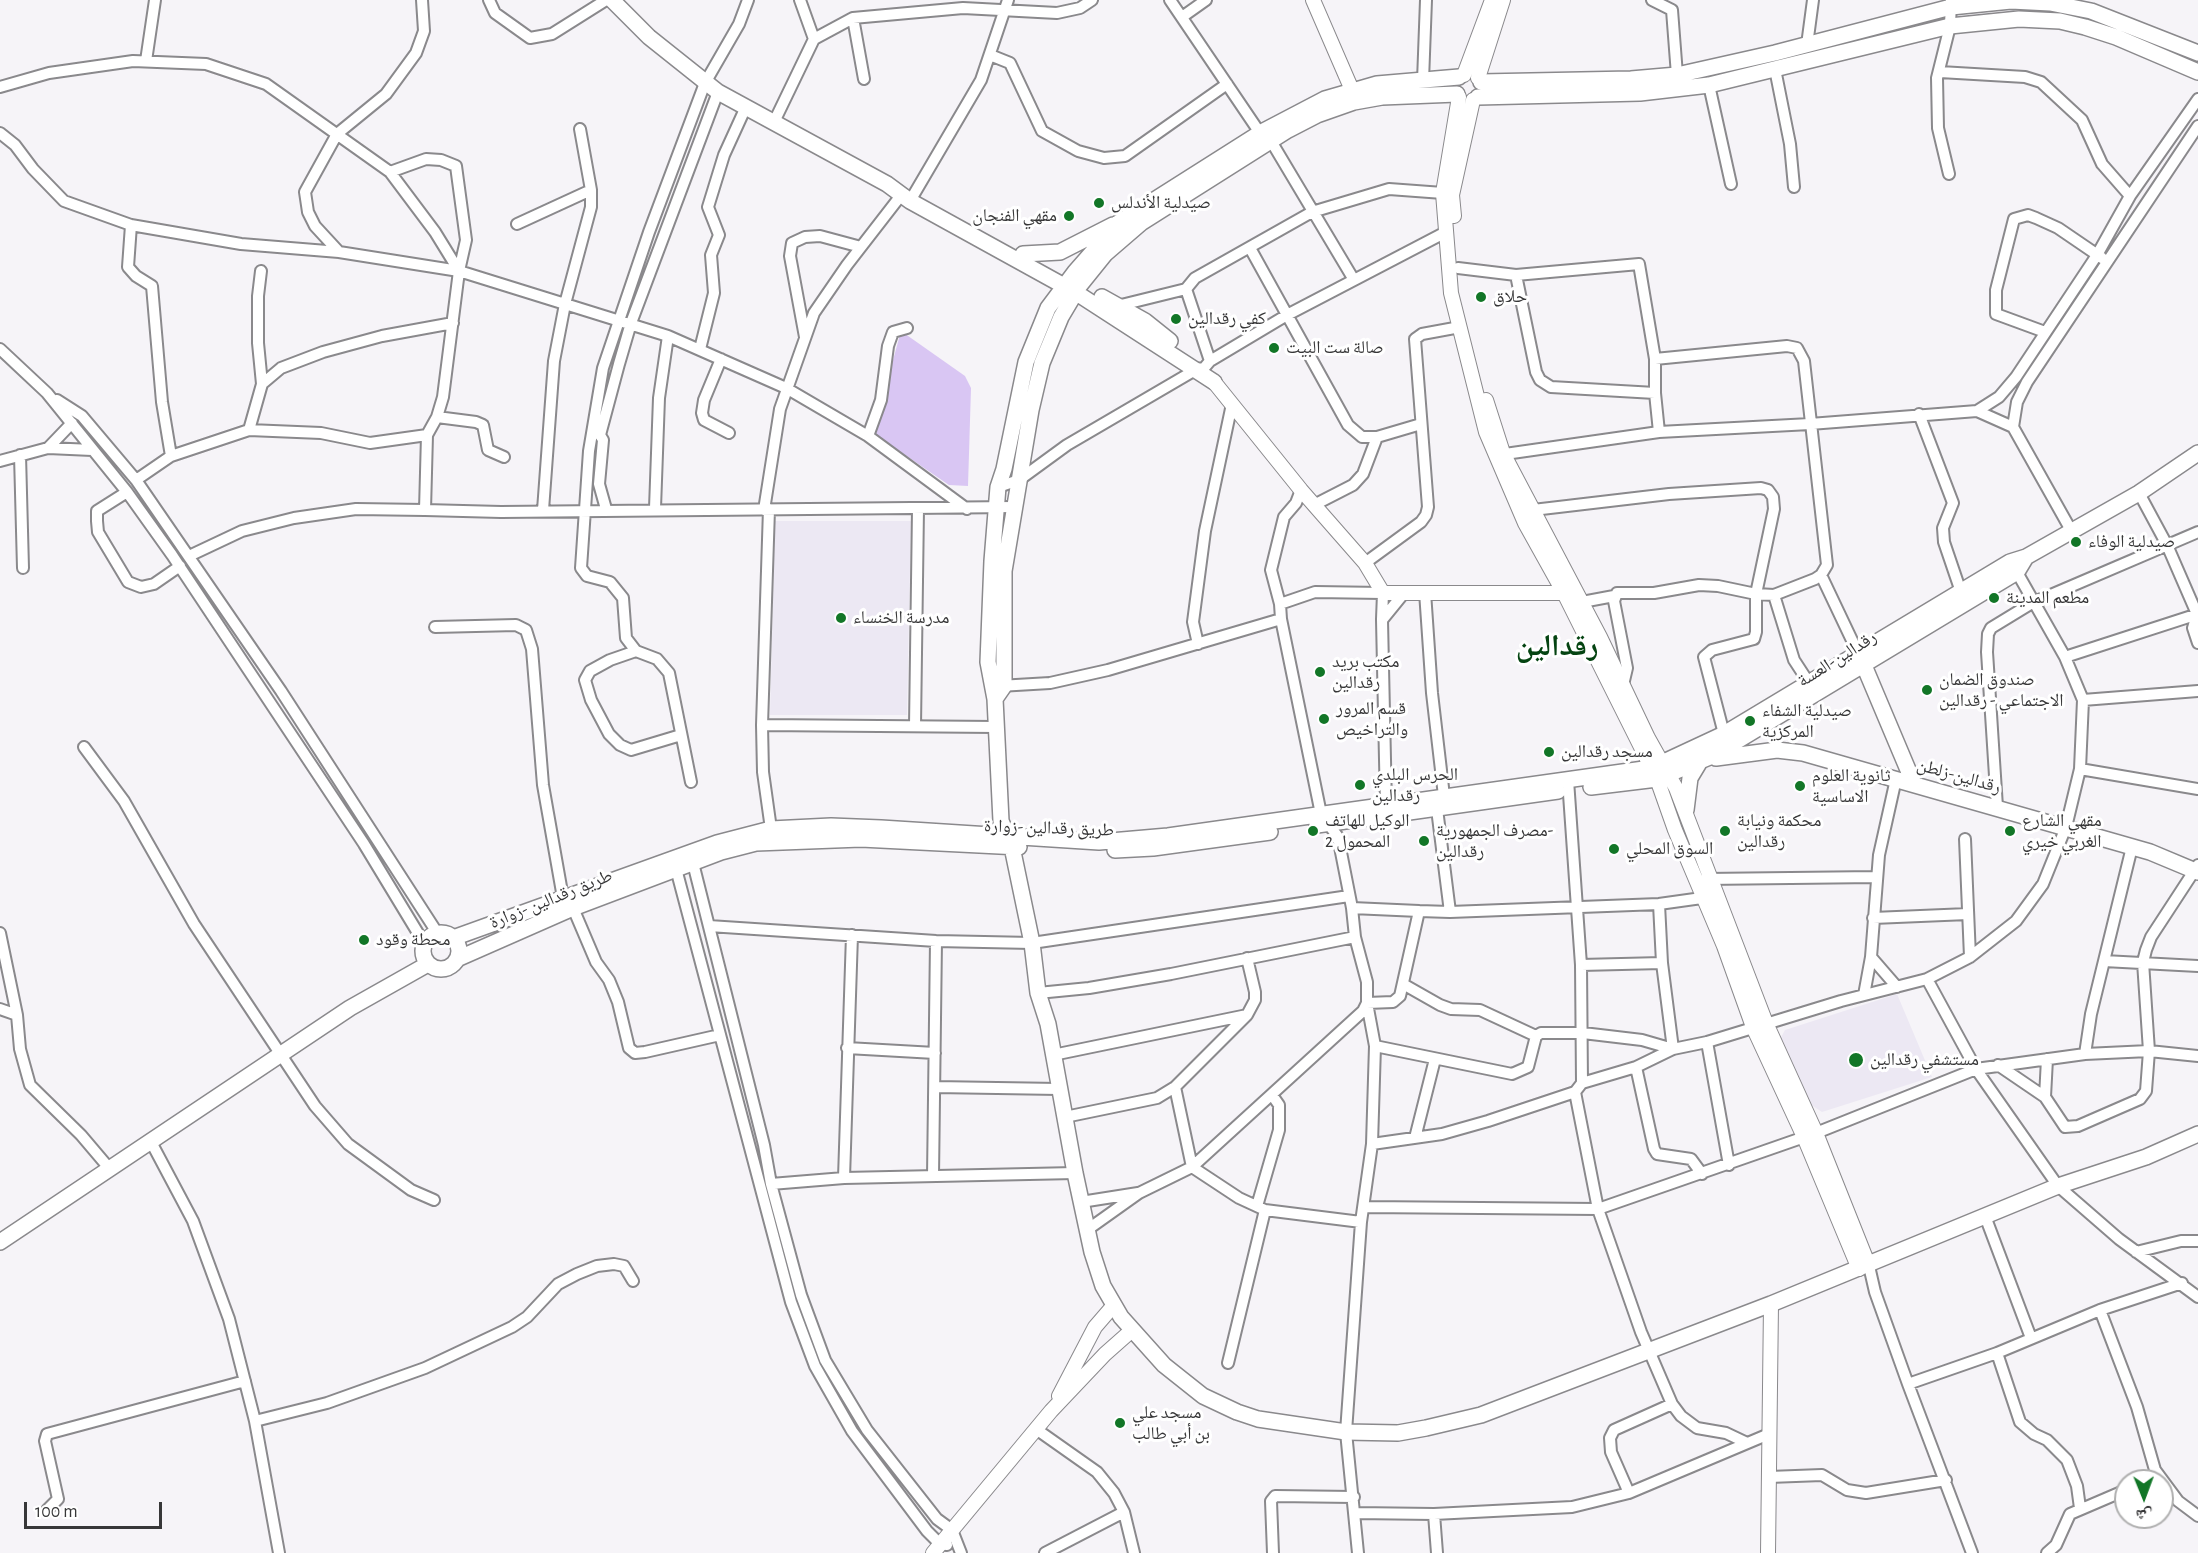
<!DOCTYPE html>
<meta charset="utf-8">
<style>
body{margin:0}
#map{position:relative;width:2198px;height:1553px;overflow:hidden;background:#f6f4f8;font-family:"Alegreya Sans","Noto Naskh Arabic",sans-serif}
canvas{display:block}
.north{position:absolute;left:2114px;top:1469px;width:60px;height:60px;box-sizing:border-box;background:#fff;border:2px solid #afafaf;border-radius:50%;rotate:179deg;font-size:16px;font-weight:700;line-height:24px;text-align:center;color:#373738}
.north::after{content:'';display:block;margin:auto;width:21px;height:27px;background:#127627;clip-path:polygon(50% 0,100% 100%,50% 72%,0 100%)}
.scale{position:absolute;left:24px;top:1502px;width:138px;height:27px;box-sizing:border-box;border:3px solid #373738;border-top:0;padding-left:8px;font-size:18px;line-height:21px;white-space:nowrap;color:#373738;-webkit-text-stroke:4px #fff;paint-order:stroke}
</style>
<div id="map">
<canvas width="2198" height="1553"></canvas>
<div class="north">ش</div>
<div class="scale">100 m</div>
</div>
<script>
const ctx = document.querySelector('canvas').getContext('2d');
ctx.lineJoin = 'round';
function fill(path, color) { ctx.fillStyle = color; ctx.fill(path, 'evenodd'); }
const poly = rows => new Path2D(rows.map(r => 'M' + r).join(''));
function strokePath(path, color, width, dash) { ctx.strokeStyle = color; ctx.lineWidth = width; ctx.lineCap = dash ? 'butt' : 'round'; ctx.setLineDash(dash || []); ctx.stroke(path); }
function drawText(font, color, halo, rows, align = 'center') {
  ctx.font = font + ' "Alegreya Sans","Noto Naskh Arabic",sans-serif'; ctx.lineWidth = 6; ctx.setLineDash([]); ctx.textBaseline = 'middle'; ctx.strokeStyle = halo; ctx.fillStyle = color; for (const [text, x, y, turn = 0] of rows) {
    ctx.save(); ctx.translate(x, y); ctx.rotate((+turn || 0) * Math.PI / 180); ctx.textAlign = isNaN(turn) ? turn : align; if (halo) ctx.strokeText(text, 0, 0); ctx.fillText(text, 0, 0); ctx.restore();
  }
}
const built = poly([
 [775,521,911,521,907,715,770,715],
 [1897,994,1932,1077,1822,1112,1807,1102,1778,1043,1785,1030]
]);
const green = poly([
 [901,331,965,376,971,388,968,486,949,485,873,433]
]);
const street = poly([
 [489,0,495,13,530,38,552,34,606,0],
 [800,0,814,39],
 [1170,0,1260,133],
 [1652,0,1672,10,1677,75],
 [1182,17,1206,0],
 [853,18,864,79],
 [1807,45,1813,0],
 [990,55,1010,63,1042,131,1078,151,1104,158,1125,156,1227,84],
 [146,61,155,0],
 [1775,69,1790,144,1794,187],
 [1940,72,2025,77,2041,82,2082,120,2102,164,2130,196],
 [1423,81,1426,0],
 [1709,85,1731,184],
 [0,87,49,73,133,61,206,64,266,84,390,172,435,232,459,271,443,397,437,417,427,435,425,510,501,512,1014,507],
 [774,122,814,39,853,18,963,8,1057,13,1080,8,1092,0],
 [0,133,15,145,33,169,64,201,131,225,241,244,339,252,459,271,668,336,786,388,868,436,967,509],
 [1271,141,1354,280],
 [390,172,426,159,441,160,456,166,466,240,459,271],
 [1949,174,1938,128,1937,78,1950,26,1951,0],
 [910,201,981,80,1008,0],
 [517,224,591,190],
 [131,225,128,267,136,276,152,286,162,402,171,456],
 [1250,248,1348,425,1362,437,1377,437,1421,424],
 [339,252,315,226,308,212,305,192,337,134,386,94,416,53,424,31,422,0],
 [1458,268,1516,275,1639,264,1655,359,1655,393,1659,432],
 [261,271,258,296,258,343,262,384],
 [1516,275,1536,372,1540,380,1551,387,1655,393],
 [1186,289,1210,361],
 [1117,306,1186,289,1195,278,1312,212,1389,189,1443,193],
 [2045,332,1996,314,1996,290,2014,219,2028,215,2036,218,2058,228,2102,258],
 [805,337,790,256,792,243,805,237,820,236,861,247],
 [0,349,47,393,127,492,172,555,364,844,424,943],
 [700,349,714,293,711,255,719,235,708,207,724,155,745,109],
 [721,359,704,400,702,413,704,420,729,433],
 [57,400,82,416,136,480,281,691,438,934],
 [1977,411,2013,427],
 [1919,414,1953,503,1943,528,1944,542,1961,592],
 [437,417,476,422,483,425,488,450,504,457],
 [249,430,262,384,281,368,323,352,382,336,453,323],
 [868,436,881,400,888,346,893,332,907,328],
 [48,448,92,450],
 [20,455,23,568],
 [1498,455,1659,432,1810,424,1977,411,1999,397,2016,377,2097,255,2130,196,2198,99],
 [0,461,48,448,72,423],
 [136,480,171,456,249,430,321,433,370,443,427,435],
 [998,487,1019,480,1067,445,1197,369,1204,368,1210,361,1287,315,1446,232],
 [127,492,97,511,97,521,98,532,128,582,141,587,154,584,180,566],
 [2139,493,2167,545,2197,614,2193,628,2198,643],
 [1314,505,1353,485,1363,474,1377,437],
 [655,508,659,398,668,336],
 [606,509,599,484,603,440,600,435,619,364,631,323,718,92],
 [769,509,762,725,996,727],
 [543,510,554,361,565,304,591,207,591,190,580,129],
 [764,510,780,409,814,313,847,265,902,194],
 [1533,510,1669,494,1761,488,1768,490,1773,497,1774,509,1756,594,1756,632,1754,639,1712,650,1704,657,1724,734],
 [2072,532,2013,427,2017,402,2027,382,2198,126],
 [189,556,242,531,294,518,356,509,425,510],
 [1365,563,1421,522,1426,515,1428,507,1415,339,1422,334,1460,327],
 [1821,575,1858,653],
 [1425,592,1432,693,1444,796],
 [1774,595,1794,660,1809,683],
 [1582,602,1614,596],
 [1280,604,1271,570,1284,517,1296,503,1301,490],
 [1281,619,1280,604,1315,592,1383,593,1382,619],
 [435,627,516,625,526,630,532,649,543,785,563,898],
 [1198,644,1193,622,1205,531,1232,404],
 [636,651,610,660,590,671,585,680,591,700,609,734,620,745,631,750,681,735],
 [2065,657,2198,614],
 [1623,685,1627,668,1614,601,1617,593,1654,593,1699,585,1718,586,1756,594,1774,595,1815,579,1821,575,1827,565,1804,361,1797,348,1787,346,1655,359],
 [999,686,1050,683,1108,670,1281,619,1321,814,1338,837,1352,908,1355,937,1367,982,1367,1003,1363,1011,1192,1167,1139,1193,1087,1230],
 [2083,700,2198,691],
 [762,725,763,772,771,829],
 [915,726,918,509],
 [84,747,124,801,194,924,315,1106,348,1144,411,1190,434,1200],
 [2080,769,2198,789],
 [1568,780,1581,965,1582,1083],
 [691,782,669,673,657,659,636,651,626,638,623,598,610,582,587,576,581,568,589,451,603,368,649,232,705,83,739,24,748,0],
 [1386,806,1382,620,1404,593],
 [1997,807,1987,652,1988,634,1991,628,2032,603,2198,532],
 [1437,809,1450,912,1659,904,1709,897],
 [1965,839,1970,957],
 [692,859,764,1145,771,1184,801,1295,825,1360,867,1430,937,1519,952,1530,961,1553],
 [675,865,791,1302,815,1366,852,1431,927,1531,940,1544,947,1545],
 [1705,879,1876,877],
 [573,908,596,962,609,980,618,1002,629,1048,635,1053,645,1052,720,1035],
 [1352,908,1419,911],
 [1873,918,1968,914],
 [709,926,936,941,1032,943,1349,896],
 [0,933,17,1015],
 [1871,957,1897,987],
 [2104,961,2198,966],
 [1581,965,1662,963],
 [1927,979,1976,1069,2058,1186,2119,1239,2198,1297],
 [1403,984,1440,1005,1451,1009,1480,1010,1536,1036],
 [1038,993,1089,988,1171,974,1355,937],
 [1864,995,1871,957,1879,855,1896,779],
 [0,1009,17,1015,20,1049,30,1085,81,1135,109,1168],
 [1707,1042,1729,1165],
 [1375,1046,1512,1074,1528,1067,1536,1036,1541,1033,1583,1033,1642,1040,1673,1049,1662,963,1659,904],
 [847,1048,935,1053],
 [2085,1054,2091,1014,2132,847],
 [1053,1055,1247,1015],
 [1998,1065,2045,1097,2065,1127,2078,1126,2140,1099,2146,1091,2149,1051,2143,962,2146,950,2151,937,2198,865],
 [1636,1067,1654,1149,1657,1154,1691,1159,1702,1174],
 [935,1087,1059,1089],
 [1175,1087,1192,1167,1239,1198,1265,1210,1361,1222],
 [1575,1092,1598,1209,1641,1332,1672,1404,1681,1416,1697,1428,1726,1433,1745,1442],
 [2045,1097,2047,1059],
 [1065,1117,1157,1098,1175,1087,1247,1015,1255,1000,1255,992,1247,958],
 [1415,1138,1435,1059],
 [150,1140,193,1221,229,1319,255,1421,279,1553],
 [1372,1144,1442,1134,1488,1121,1575,1092,1582,1083,1636,1067,1673,1049,1707,1042,1841,1001,1927,979,1970,957,2016,921,2043,884,2066,827,2080,769,2083,700,2065,657,2014,567],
 [933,1176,936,941],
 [844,1178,852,935],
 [771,1184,844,1178,1075,1173],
 [1081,1202,1138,1193],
 [1257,1206,1279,1130,1279,1105,1272,1095],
 [1364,1207,1598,1209,1816,1133,1976,1069,2085,1054,2149,1051,2198,1056],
 [1985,1216,2031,1338],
 [2136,1252,2181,1241,2198,1241],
 [1869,1266,1875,1292,1908,1384,1972,1553],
 [2100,1310,2137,1407,2155,1470,2178,1501,2198,1516],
 [1997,1353,2020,1422,2034,1434,2047,1440,2067,1460,2077,1486,2080,1508],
 [1228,1363,1265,1210],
 [1908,1384,1997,1353,2100,1310,2182,1283],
 [255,1421,327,1403,425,1368,512,1327,527,1317,558,1284,577,1274,597,1266,614,1264,624,1266,633,1281],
 [1036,1429,1097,1472,1114,1493,1124,1512,1134,1553],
 [1769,1477,1822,1475,1847,1490,1866,1493,1946,1480],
 [1629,1493,1611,1452,1610,1438,1614,1430,1672,1404],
 [47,1510,58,1499,45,1441,47,1434,245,1381],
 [1355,1513,1434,1514,1572,1507,1629,1493,1769,1434],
 [1434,1514,1437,1553],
 [1045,1553,1124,1512],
 [1273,1553,1271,1501,1275,1496,1354,1497],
 [1358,1553,1346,1432,1361,1222,1372,1144,1375,1046,1367,1003,1393,1002,1400,996,1419,911,1450,912],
 [2047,1553,2056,1545,2070,1514,2126,1490]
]);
const secondary = poly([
 [1313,0,1352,90,1354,101],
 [1464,75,1492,0],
 [1478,78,1503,0],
 [1459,97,1443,193,1451,293,1486,432,1525,523,1564,593,1657,779,1675,830,1724,946,1753,1027,1804,1137,1859,1269],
 [1454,216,1452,195,1473,100],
 [1214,382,1301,490,1365,563,1383,593,1564,593,1569,596],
 [1486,400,1503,453,1600,637,1648,738,1676,788,1766,1023,1816,1133,1869,1266],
 [1059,1396,1095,1327,1114,1305],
 [933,1553,1051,1411,1105,1354,1131,1331],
 [1768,1553,1771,1304]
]);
const primary = poly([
 [612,0,649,37,718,92,887,184,910,201,1075,292,1214,382],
 [1459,77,1377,84,1325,99,1260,133,1118,223,1075,272,1048,308,1026,362,1004,469,998,487,992,561,988,662,995,699,1001,821,1012,847,1032,943,1038,993,1048,1024,1075,1173,1092,1252,1103,1286,1121,1317,1164,1365,1203,1396,1237,1412,1258,1419,1346,1432,1398,1433,1426,1428,1481,1415,1771,1304,2058,1186,2146,1157,2198,1134],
 [1481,82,1631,79,1677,75,1775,53,1951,7,2011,1,2050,3,2091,11,2198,53],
 [1478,97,1640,93,1709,85,1950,26,2019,19,2060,21,2085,27,2116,37,2198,72],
 [1023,254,1060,252,1113,225],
 [1102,297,1145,321,1170,341],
 [1860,656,1914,784],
 [995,699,1004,686,1004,571,1031,410,1042,363,1061,317,1080,285,1105,254,1141,223,1288,130,1317,115,1354,102,1382,97,1457,94],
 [1716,758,1777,750,1803,753,2150,852,2198,872],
 [1591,787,1657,779,1712,756,2017,572,2026,557],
 [1686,810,1690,778,1699,763],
 [1317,825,1558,791],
 [1115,850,1153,848,1270,832],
 '423 951a18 18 0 1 1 36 0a18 18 0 1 1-36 0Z',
 [453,938,717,843,771,829,831,826,881,828,1099,842,1168,836,1651,768,1724,734,2010,562,2026,557,2139,493,2198,453],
 [457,959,573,908,721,852,756,843,861,839,1019,847],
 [0,1242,350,1008,428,964]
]);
const markers = [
 [1099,203,6,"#127627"],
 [1069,216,6,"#127627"],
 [1481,297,6,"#127627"],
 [1176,319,6,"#127627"],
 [1274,348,6,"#127627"],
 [2076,542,6,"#127627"],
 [1994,598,6,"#127627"],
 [841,618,6,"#127627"],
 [1320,672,6,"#127627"],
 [1927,690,6,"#127627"],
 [1324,719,6,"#127627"],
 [1750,721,6,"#127627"],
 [1549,752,6,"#127627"],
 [1360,785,6,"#127627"],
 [1800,786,6,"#127627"],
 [1313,831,6,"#127627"],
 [1725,831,6,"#127627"],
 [2010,831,6,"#127627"],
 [1424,841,6,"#127627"],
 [1614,849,6,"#127627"],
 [364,940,6,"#127627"],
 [1856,1060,8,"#127627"],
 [1120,1423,6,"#127627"]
];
const poiNames = [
 ["صيدلية الأندلس",1111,203],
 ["مقهي الفنجان",1057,216,"right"],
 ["حلاق",1493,297],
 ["كفي رقدالين",1188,319],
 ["صالة ست البيت",1286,348],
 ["صيدلية الوفاء",2088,542],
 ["مطعم المدينة",2006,598],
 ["مدرسة الخنساء",853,618],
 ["مكتب بريد",1332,662],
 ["رقدالين",1332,683],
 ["صندوق الضمان",1939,680],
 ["الاجتماعي - رقدالين",1939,701],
 ["قسم المرور",1336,709],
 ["والتراخيص",1336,730],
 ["صيدلية الشفاء",1762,711],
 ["المركزية",1762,732],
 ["مسجد رقدالين",1561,752],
 ["الحرس البلدي",1372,775],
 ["رقدالين",1372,796],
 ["ثانوية العلوم",1812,776],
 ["الاساسية",1812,797],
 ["الوكيل للهاتف",1325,821],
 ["المحمول 2",1325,842],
 ["محكمة ونيابة",1737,821],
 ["رقدالين",1737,842],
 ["مقهي الشارع",2022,821],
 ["الغربي خيري",2022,842],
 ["مصرف الجمهورية-",1436,831],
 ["رقدالين",1436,852],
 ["السوق المحلي",1626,849],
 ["محطة وقود",376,940],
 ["مستشفي رقدالين",1870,1060],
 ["مسجد علي",1132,1413],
 ["بن أبي طالب",1132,1434]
];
const streetNames = [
 ["رقدالين-العسة",1837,659,-32],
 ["رقدالين-زلطن",1959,776,16],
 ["طريق رقدالين -زوارة",1049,828,2],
 ["طريق رقدالين -زوارة",551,899,-22]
];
const townNames = [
 ["رقدالين",1557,646]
];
fill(built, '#ece8f3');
fill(green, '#d9c6f3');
strokePath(street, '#8a898c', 14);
strokePath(secondary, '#8a898c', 16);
strokePath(primary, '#8a898c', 18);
strokePath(street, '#fff', 10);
strokePath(secondary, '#fff', 14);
strokePath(primary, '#fff', 15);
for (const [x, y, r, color] of markers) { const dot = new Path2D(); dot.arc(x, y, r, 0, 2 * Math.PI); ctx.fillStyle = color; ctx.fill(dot); strokePath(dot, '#fff', 2); }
drawText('18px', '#373738', '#fff', poiNames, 'left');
drawText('18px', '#373738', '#fff', streetNames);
drawText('bold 30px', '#054412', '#fff', townNames);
</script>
